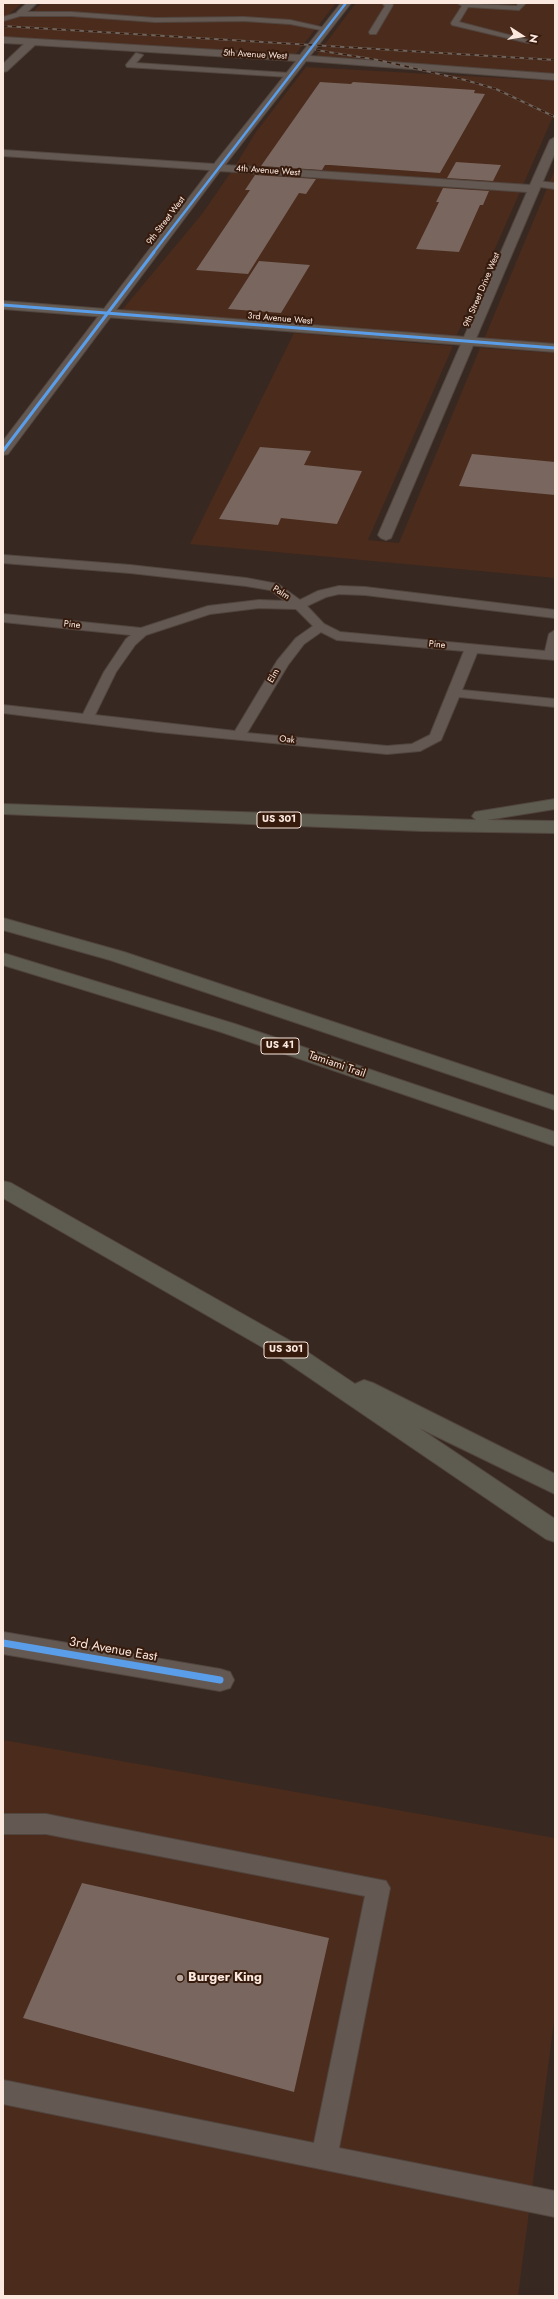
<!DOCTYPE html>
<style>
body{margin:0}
#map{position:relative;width:558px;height:2299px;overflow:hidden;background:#372821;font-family:Jost,sans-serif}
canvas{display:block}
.frame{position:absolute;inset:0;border:4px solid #fbe8df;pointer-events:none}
.north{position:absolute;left:502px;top:16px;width:40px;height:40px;-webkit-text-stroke:3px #361b0d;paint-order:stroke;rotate:102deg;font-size:11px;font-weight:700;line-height:16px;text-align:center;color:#fbe8df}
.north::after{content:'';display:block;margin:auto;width:14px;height:18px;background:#fbe8df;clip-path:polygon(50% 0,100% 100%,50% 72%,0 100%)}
</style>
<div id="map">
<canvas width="558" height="2299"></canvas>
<div class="frame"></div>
<div class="north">N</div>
</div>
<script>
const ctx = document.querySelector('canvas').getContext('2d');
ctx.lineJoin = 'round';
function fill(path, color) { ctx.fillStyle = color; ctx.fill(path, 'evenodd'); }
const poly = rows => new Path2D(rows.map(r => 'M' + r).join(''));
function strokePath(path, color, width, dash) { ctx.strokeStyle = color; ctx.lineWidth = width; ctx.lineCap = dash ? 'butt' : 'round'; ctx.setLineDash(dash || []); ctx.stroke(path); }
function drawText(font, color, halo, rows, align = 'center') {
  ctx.font = font + ' Jost,sans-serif'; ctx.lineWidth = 4; ctx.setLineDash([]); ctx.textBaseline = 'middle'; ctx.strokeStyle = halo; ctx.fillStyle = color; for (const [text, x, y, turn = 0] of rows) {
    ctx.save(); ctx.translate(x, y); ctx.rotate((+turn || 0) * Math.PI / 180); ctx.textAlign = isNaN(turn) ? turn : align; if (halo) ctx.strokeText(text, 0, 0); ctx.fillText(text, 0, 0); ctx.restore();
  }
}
const built = poly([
 [3,3,22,3,8,15,27,17,42,3,336,3,295,55,3,38],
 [356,3,555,3,555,74,316,56],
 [306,67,555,81,555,112,523,185,235,166,256,132],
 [555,169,555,344,484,339],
 [231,172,520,192,456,337,122,310,202,214],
 [294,333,453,346,368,540,399,543,480,348,555,353,555,578,190,544],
 [3,1740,555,1838,555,2014,518,2296,3,2296]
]);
const building = poly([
 [320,82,351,84,353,82,475,90,474,93,485,94,440,173,330,165,325,165,322,170,261,166],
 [456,162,501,165,493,181,447,178],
 [255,175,316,179,306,194,299,193,248,274,196,270,250,190,245,190],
 [443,188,489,191,483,205,480,205,459,252,416,249,439,202,436,202],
 [259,261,310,265,281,313,228,309],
 [260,447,311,451,304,465,362,471,337,524,281,518,278,525,219,519],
 [472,454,555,462,555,495,459,486],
 [82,1883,329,1938,294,2092,23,2018]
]);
const lane = poly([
 [382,3,391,3,393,5,376,34,370,34,369,32,385,6,382,3],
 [457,3,517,6,518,3,526,3,519,10,468,7,459,22,532,41,528,43,452,25,451,23,462,6,457,3],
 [20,12,71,12,155,18,244,17,290,20,330,29,326,31,290,24,244,21,155,22,71,16,20,16,3,21,3,17,20,12],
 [136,53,143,55,136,63,289,73,293,75,289,77,127,67,126,65,136,53],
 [536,181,555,183,555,189,533,186,533,182,536,181],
 [3,555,130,565,246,578,278,584,300,600,318,591,339,586,365,587,555,610,555,618,365,595,339,594,326,597,307,606,324,624,340,632,545,651,549,634,555,630,555,660,477,653,462,690,555,699,555,707,459,697,441,740,420,751,387,754,158,732,3,713,3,705,83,714,104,672,126,639,131,635,3,622,3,614,141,628,208,606,259,600,285,601,270,590,246,586,130,573,3,563,3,555],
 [259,608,296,609,313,626,296,638,277,661,235,731,95,715,116,672,135,645,146,635,210,614,259,608],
 [321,632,337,640,464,651,430,735,412,744,387,746,247,733,288,665,304,644,321,632],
 [3,1814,46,1814,386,1881,390,1888,339,2148,555,2191,555,2217,3,2104,3,2080,314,2143,365,1896,46,1834,3,1834,3,1814]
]);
const street = poly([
 [27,3,37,3,23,16,17,16,17,12,27,3],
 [341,3,351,3,310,56,555,74,555,80,306,61,225,165,530,185,550,140,555,137,555,153,391,538,386,540,381,538,378,535,527,192,220,171,8,454,3,455,3,441,210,170,3,156,3,150,214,164,296,61,35,45,7,71,3,72,3,64,24,44,3,43,3,37,300,55,341,3],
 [3,1632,220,1669,230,1672,234,1680,230,1688,220,1691,3,1654,3,1632]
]);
const secondary = poly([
 [3,301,555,344,555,352,3,309,3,301]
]);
const highway = poly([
 [555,799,555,809,487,820,555,821,555,833,422,831,3,814,3,804,476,820,472,816,475,812,555,799],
 [3,918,124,952,555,1096,555,1110,110,960,3,930,3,918],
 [3,953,235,1024,555,1132,555,1146,221,1032,3,965,3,953],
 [3,1181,11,1183,294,1343,355,1384,364,1380,373,1383,555,1474,555,1494,419,1428,555,1519,555,1542,546,1539,276,1355,3,1198,3,1181]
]);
const rail = poly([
 [3,26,555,60],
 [316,50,378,60,465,80,496,89,555,117]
]);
const cyclewayFar2 = poly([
 [153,253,346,3]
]);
const cyclewayFar1 = poly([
 [3,305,555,348],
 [3,451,154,252]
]);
const cycleway = poly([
 [3,1643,220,1680]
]);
const markers = [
 [180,1978,4,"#b6a59c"]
];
const farStreetnames = [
 ["5th Avenue West",255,55,3],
 ["4th Avenue West",268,171,4],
 ["9th Street West",166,221,-53],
 ["9th Street Drive West",482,290,-67],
 ["3rd Avenue West",280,319,5],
 ["Palm",281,593,32],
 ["Pine",72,625,6],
 ["Pine",437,645,6],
 ["Elm",274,676,-59],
 ["Oak",287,740,6]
];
const shields = [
 [279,820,44],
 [280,1046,38],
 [286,1350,44]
];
const shieldNames = [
 ["US 301",279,820],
 ["US 41",280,1046],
 ["US 301",286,1350]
];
const streetNames = [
 ["Tamiami Trail",337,1065,19]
];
const nearStreetnames = [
 ["3rd Avenue East",113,1650,10]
];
const nearPoinames = [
 ["Burger King",188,1978]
];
fill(built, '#4b2b1b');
fill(building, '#78665f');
strokePath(lane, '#51453f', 2);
strokePath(street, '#51453f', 2);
strokePath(secondary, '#51453f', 2);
strokePath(highway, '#51453f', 2);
fill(lane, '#645952');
fill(street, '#645952');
fill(secondary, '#645b54');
fill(highway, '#5e5c51');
strokePath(rail, '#6e645d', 2);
strokePath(rail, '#361b0d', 1.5, [4.5]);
strokePath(cyclewayFar2, '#5a9eea', 2.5);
strokePath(cyclewayFar1, '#5a9eea', 3);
strokePath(cycleway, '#5a9eea', 7);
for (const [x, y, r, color] of markers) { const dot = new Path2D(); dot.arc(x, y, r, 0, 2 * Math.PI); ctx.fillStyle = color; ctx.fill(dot); strokePath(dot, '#361b0d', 1.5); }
drawText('9px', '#fbe8df', '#361b0d', farStreetnames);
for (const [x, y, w] of shields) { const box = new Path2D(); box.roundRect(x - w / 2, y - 8, w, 16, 3); ctx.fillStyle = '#361b0d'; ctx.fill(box); strokePath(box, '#fbe8df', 1); }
drawText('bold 10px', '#fbe8df', null, shieldNames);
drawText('11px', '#fbe8df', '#361b0d', streetNames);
drawText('13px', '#fbe8df', '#361b0d', nearStreetnames);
drawText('bold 13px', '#fbe8df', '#361b0d', nearPoinames, 'left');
</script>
